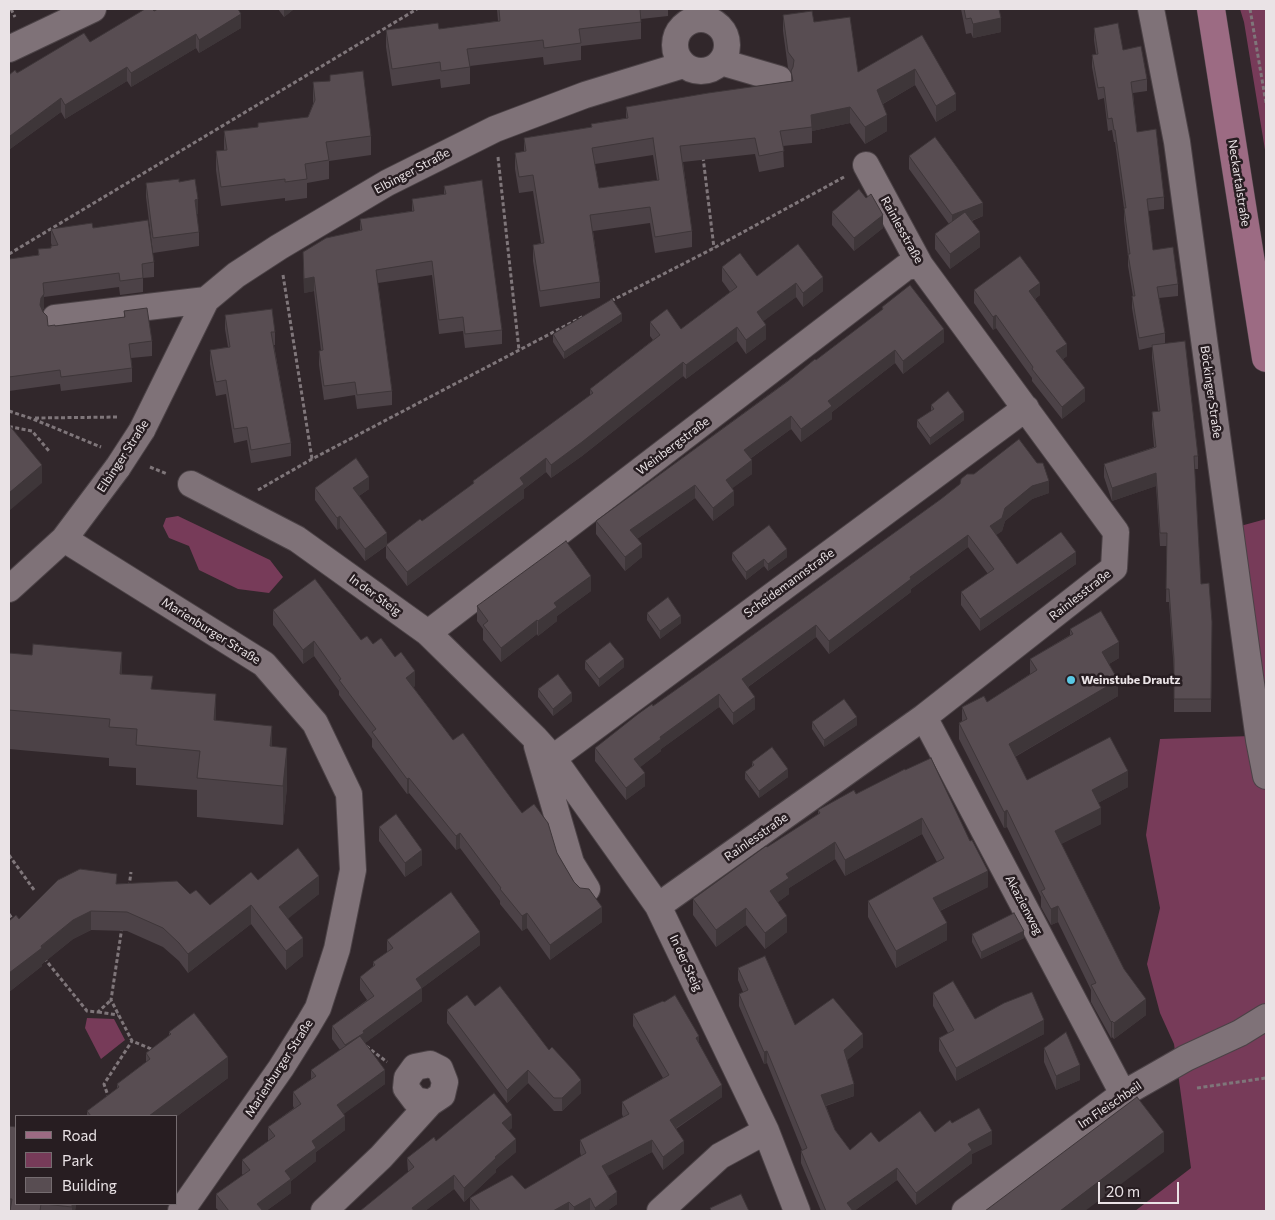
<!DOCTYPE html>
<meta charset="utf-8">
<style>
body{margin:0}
#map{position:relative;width:1275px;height:1220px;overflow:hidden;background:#31272b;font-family:Commissioner,sans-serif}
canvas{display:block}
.frame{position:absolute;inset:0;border:10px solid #eae3e6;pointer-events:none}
.legend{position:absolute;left:15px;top:1115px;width:162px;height:90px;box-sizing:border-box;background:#271d21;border:1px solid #756c70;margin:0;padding:6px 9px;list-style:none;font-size:15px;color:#eae3e6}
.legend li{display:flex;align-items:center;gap:10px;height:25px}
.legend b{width:25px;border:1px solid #756c70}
.scale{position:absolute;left:1098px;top:1182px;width:81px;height:22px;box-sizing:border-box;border:2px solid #eae3e6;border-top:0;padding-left:6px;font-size:15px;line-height:18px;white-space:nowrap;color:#eae3e6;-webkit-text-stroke:4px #271d21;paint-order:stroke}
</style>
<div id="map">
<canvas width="1275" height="1220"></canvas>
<div class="frame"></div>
<ul class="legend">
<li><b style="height:6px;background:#9c6b83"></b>Road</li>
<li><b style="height:14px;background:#773b59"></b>Park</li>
<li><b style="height:14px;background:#584d52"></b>Building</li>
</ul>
<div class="scale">20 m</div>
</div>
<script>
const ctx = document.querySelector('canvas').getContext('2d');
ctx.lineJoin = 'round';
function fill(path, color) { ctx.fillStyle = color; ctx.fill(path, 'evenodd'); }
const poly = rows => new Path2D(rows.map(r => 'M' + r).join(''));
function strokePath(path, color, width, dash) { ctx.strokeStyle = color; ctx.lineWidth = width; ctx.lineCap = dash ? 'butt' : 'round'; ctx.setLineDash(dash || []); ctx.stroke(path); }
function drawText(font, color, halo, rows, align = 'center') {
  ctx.font = font + ' Commissioner,sans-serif'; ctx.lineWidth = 5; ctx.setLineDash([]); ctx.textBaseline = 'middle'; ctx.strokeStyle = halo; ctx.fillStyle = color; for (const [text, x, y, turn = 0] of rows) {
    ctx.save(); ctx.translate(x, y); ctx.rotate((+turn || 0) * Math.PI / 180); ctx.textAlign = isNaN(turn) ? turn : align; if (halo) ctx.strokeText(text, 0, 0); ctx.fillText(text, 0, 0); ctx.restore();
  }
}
const green = poly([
 [1240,9,1266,9,1266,156,1244,22],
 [178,516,270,560,283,577,269,593,238,589,199,570,189,546,169,538,163,526,166,518],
 [1266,519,1266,1211,1135,1211,1191,1168,1174,1044,1160,1013,1147,964,1160,908,1146,835,1160,739,1251,736,1222,531],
 [87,1018,114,1019,125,1040,101,1059,85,1028]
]);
const path = poly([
 [11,9,15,17],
 [698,9,700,19],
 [1250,9,1266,103],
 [498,157,519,350],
 [703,157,714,248],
 [9,254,417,9],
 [283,275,312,459],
 [611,301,714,248,844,177],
 [9,411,33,419,101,447],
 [35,418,119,417],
 [9,428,11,427,32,431,49,451],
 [150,467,167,474],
 [258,490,312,459,584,316],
 [9,855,34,890],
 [129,887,131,872],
 [9,914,13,920],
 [122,927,111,1000,132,1041,154,1050],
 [44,958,87,1011,98,1012,111,1000],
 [98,1012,118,1015],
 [366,1046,387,1062],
 [1197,1088,1266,1078],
 [109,1099,104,1084,132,1041]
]);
const minor = poly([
 [1151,9,1177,142,1250,676,1259,740,1266,776],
 '675 45a26 26 0 1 1 52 0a26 26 0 1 1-52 0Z',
 [9,49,93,9],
 [721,62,779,79],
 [55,318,206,300],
 [142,430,206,300,236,275,279,247,387,183,495,129,585,95,683,65],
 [191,484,297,539,428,633,535,738,553,758,658,906,766,1131,797,1211],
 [64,539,264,664,315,723,349,794,353,870,337,949,318,1008,308,1025,281,1068,181,1211],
 [9,589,64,539,118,467],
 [428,633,906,267,920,265],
 [924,717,1123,1094],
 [537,746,571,863,587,889],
 [553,758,1026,408],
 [658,906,924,717,1114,568,1116,532,920,265,866,165],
 [324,1211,381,1157,430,1103,442,1095,445,1082,440,1069,430,1064,415,1067,407,1078,406,1088,415,1100,430,1103],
 [660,1211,720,1156,766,1131],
 [965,1211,1123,1094,1186,1058,1240,1033,1266,1017]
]);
const major = poly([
 [1211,9,1266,358]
]);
const minorBridge = poly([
 [118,467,142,430]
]);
const wall = poly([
 [278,9,294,9,284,17],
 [497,9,668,9,668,16,641,19,641,39,581,46,581,60,544,65,543,57,470,66,470,84,441,88,440,79,392,86,386,47,386,30,439,29,498,21],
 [961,9,999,9,1001,32,973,38,971,33,966,34],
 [154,11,241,28,199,53,196,48,131,87,127,81,65,119,61,112,10,149,9,148,9,75,17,73,90,42],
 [783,15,814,22,858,72,922,35,956,110,936,122,915,85,883,104,887,131,865,144,850,123,812,131,812,143,783,146,784,167,759,172,755,154,683,162,692,231,692,247,655,253,650,223,593,231,600,282,600,298,540,307,533,261,533,245,541,243,533,191,519,193,515,169,515,153,524,152,524,138,591,127,591,124,626,118,626,107,791,81,791,72,788,68,783,31],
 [653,155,657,180,599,188,595,164],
 [1094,28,1123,50,1147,79,1147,91,1133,93,1137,132,1164,197,1164,209,1148,211,1153,250,1178,284,1178,296,1159,298,1165,333,1165,343,1198,456,1198,469,1194,469,1201,584,1212,622,1211,712,1174,712,1174,672,1169,602,1166,602,1167,546,1160,546,1156,486,1112,501,1104,477,1104,464,1154,447,1152,425,1152,412,1158,411,1152,358,1152,347,1139,350,1132,308,1132,296,1133,296,1128,266,1128,256,1124,220,1124,208,1115,142,1114,142,1112,130,1108,131,1104,98,1098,100,1092,67,1092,55,1096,54,1094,40],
 [313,82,371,136,371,155,329,161,329,179,307,183,307,198,285,201,285,198,221,206,216,170,216,151,224,150,224,131,258,127,258,123,308,117,313,104],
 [909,156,983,216,972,221,980,247,950,269,935,249,935,234,949,224,909,169],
 [146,183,198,214,196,214,199,232,199,246,153,253,146,197],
 [444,186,502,330,502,344,465,348,463,331,439,334,432,275,378,283,392,391,392,405,357,409,355,395,324,400,319,365,319,351,321,351,314,291,304,293,303,252,360,230,360,219,412,211,412,199,444,194],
 [832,212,883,228,854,251,832,225],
 [93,228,154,262,154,277,143,278,143,292,120,295,119,287,44,297,44,308,42,311,48,326,55,326,124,317,124,311,152,341,152,356,131,358,132,368,132,382,61,391,60,384,9,391,9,259,38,255,38,249,51,248,52,246,51,243,51,229],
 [798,244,823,291,803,307,796,297,763,321,766,339,746,354,737,341,686,379,683,376,582,456,551,478,546,472,524,489,524,498,407,586,386,558,386,546,365,561,340,528,337,530,315,500,315,488,369,489,359,496,387,545,422,521,473,484,473,481,590,396,590,389,653,340,650,336,650,322,681,329,730,292,722,281,722,267,757,276],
 [974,290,1040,295,1035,299,1067,356,1063,359,1085,401,1062,419,1032,381,1032,378,996,328,993,330,974,303],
 [882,307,944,342,903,374,895,363,832,412,832,419,801,442,791,429,750,459,752,474,732,488,734,505,713,521,695,498,637,539,642,557,625,571,596,534,596,521,816,360,882,310],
 [225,315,275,332,275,345,274,345,291,443,291,456,251,463,247,440,234,443,226,394,216,396,210,364,210,350,228,347,225,329],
 [622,321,564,359,553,342,553,334],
 [931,405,964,420,930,445,917,427,917,420,931,411],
 [1049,493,1032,499,1005,521,1002,531,996,535,1017,564,1076,564,980,631,961,605,961,592,988,574,968,547,911,589,911,592,829,654,816,637,748,687,755,709,733,725,719,707,661,749,661,751,640,767,645,786,626,800,595,761,595,748,653,706,725,655,941,499],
 [732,553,787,557,768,571,764,566,746,580,732,560],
 [591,591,557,616,557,621,538,636,537,634,501,662,483,640,483,629,477,621,477,606],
 [273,610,373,644,415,686,413,687,453,740,522,813,557,853,574,882,602,922,550,960,527,928,522,931,500,904,500,901,460,848,456,850,409,793,407,794,372,747,372,739,339,695,339,691,314,656,303,664,273,625],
 [647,613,681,623,660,639,647,620],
 [1070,629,1119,658,1109,664,1118,696,1015,757,1027,780,1128,787,1098,803,1101,824,1061,844,1146,1015,1114,1039,1112,1037,1111,1038,1091,1002,1091,990,1058,922,1051,925,1041,907,1041,897,1007,827,1004,828,959,739,959,723,962,721,962,707,987,702,1030,674,1030,659,1070,635],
 [9,653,122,674,216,721,272,747,287,787,283,825,197,817,197,790,136,785,136,768,109,766,109,758,9,749],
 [585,661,624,667,599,687,585,669],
 [538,689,572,701,553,716,538,697],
 [812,722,857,725,824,747,812,729],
 [752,762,788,777,759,798,745,779,745,772,752,767],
 [905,769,988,887,940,911,947,940,896,968,868,917,868,901,937,862,922,834,845,876,835,859,789,888,789,894,778,902,787,932,765,949,746,925,716,947,693,915,693,899,818,814,818,810,856,794],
 [379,827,422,865,405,877,379,841],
 [258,880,319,894,288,918,303,956,286,970,251,924,188,973,179,961,163,947,127,931,91,930,73,939,42,964,42,966,9,992,9,921,19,919,117,884,190,894,210,905],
 [972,934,1024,938,981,959,972,942],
 [387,940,480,945,422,988,422,1001,365,1043,385,1084,343,1114,345,1130,316,1152,316,1161,291,1181,291,1193,266,1211,219,1211,216,1208,216,1194,243,1175,242,1174,242,1160,268,1141,268,1127,294,1108,293,1106,293,1092,311,1079,311,1070,340,1050,332,1039,332,1026,367,1000,360,990,360,977,373,967,373,962,387,953],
 [738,968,795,1025,863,1047,847,1060,854,1096,826,1106,835,1130,850,1150,879,1142,935,1132,952,1123,992,1144,972,1154,972,1163,916,1205,897,1180,854,1211,821,1211,801,1163,801,1151,802,1150,767,1063,764,1064,739,1006,739,994,743,992,738,980],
 [933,993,975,1019,1044,1034,956,1081,939,1051,939,1038,948,1033,933,1006],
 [475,1006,549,1050,574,1072,581,1093,562,1111,554,1111,528,1083,507,1103,447,1023,447,1010],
 [633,1014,699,1043,722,1097,676,1129,684,1153,663,1170,652,1152,607,1176,617,1204,607,1211,590,1211,590,1210,587,1211,471,1211,470,1210,470,1198,525,1189,581,1156,580,1152,580,1140,623,1117,622,1114,622,1102,663,1078,633,1026],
 [169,1032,228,1078,176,1117,176,1116,87,1116,87,1111,117,1089,117,1084,146,1062,146,1053,169,1036],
 [1044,1048,1080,1080,1056,1090,1044,1062],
 [9,1126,16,1204,76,1204,75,1211,9,1211],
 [512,1128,509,1130,516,1152,496,1169,496,1172,464,1202,454,1189,425,1211,360,1211,408,1172,407,1158,436,1141]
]);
const shadedWall = poly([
 [284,9,294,9,284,17],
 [241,14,241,28,199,53,199,40],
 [1001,18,1001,32,973,38,973,24],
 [196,34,196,48,131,87,131,73],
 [127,67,127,81,65,119,65,105],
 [915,69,915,85,877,107,877,90],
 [956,94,956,110,936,122,936,106],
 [61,98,61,112,10,149,10,136],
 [850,107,850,123,812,131,811,115],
 [887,115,887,131,865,144,865,127],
 [198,199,198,214,195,215,195,200],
 [983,203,983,216,952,228,952,215],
 [883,215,883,228,854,251,854,238],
 [980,232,980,247,950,269,950,254],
 [314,277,314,291,304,293,304,279],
 [823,277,823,291,803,307,803,293],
 [796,283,796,297,757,326,757,312],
 [1040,283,1040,295,1029,303,1029,291],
 [44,294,44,308,41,313,40,305,41,298],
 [622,314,622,321,564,359,564,352],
 [996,315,996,328,993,330,993,317],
 [766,325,766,339,746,354,746,340],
 [737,327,737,341,686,379,686,365],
 [944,329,944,342,903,374,903,361],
 [1067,344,1067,356,1056,364,1056,351],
 [895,350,895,363,832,412,832,419,801,442,801,429,828,401],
 [683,362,683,376,582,456,551,478,551,465],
 [1085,388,1085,401,1062,419,1062,407],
 [964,412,964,420,930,445,930,438],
 [791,416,791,429,744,463,744,450],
 [546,458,546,472,524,489,524,498,407,586,407,572,520,478],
 [752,460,752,474,726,493,726,480],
 [42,465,42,483,9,511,9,493],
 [1156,473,1156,486,1112,501,1112,488],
 [369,477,369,489,353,500,353,488],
 [1049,481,1049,493,1032,499,1005,521,1002,531,990,539,990,526,1005,508,1032,486],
 [695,485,695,498,630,544,630,530],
 [734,491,734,505,713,521,713,508],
 [340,516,340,528,337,530,337,518],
 [387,533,387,545,365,561,365,549],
 [968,535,968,547,911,589,911,592,829,654,829,641,910,577],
 [642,544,642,557,625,571,625,557],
 [787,549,787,557,768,571,768,564],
 [1076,552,1076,564,980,631,980,619],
 [764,559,764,566,746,580,746,572],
 [591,576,591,591,557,616,557,621,538,636,538,621,554,603],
 [681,616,681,623,660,639,660,631],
 [537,620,537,634,501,662,501,648],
 [816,625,816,637,742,691,742,679],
 [314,641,314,656,303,664,303,650],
 [1119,642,1119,658,1102,668,1102,652],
 [122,652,122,692,120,674],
 [624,659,624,667,599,687,599,679],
 [415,671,415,686,406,693,406,678],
 [1118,680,1118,696,1009,760,1009,744],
 [572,693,572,701,553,716,553,709],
 [216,694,216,734,214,720],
 [719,694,719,707,661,749,661,751,634,772,634,759,660,737],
 [755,697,755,709,733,725,733,713],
 [857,717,857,725,824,747,824,740],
 [272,726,272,765,270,786,270,746],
 [287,748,287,787,283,825,283,786],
 [788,769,788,777,759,798,759,791],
 [1128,771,1128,787,1092,806,1092,790],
 [645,773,645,786,626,800,626,788],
 [409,778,409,793,407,794,407,779],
 [1101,808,1101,824,1055,847,1055,831],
 [1007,810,1007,827,1004,828,1004,812],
 [922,818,922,834,845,876,845,860],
 [460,833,460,848,456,850,456,836],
 [835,842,835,859,789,888,789,894,770,908,770,891,786,874],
 [422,850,422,865,405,877,405,863],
 [988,871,988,887,933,914,933,898],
 [319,876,319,894,279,926,279,907],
 [251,905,251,924,188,973,188,954],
 [1058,906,1058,922,1051,925,1051,909],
 [602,907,602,922,550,960,550,945],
 [746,908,746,925,716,947,716,930],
 [91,911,91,930,73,939,42,964,42,966,9,992,9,973,73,920],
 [527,913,527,928,522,931,522,916],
 [787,916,787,932,765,949,765,933],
 [947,923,947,940,896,968,896,951],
 [1024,931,1024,938,981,959,981,952],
 [480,932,480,945,422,988,422,1001,345,1058,345,1045,363,1031,416,979],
 [303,938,303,956,286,970,286,951],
 [1146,999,1146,1015,1114,1039,1114,1023],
 [1044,1020,1044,1034,956,1081,956,1068],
 [1112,1021,1112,1037,1111,1038,1111,1022],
 [863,1034,863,1047,844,1063,844,1050],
 [699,1036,699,1048,696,1038],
 [767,1051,767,1063,764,1064,764,1052],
 [228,1057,228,1078,176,1117,176,1116,149,1116],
 [1080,1065,1080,1080,1056,1090,1056,1076],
 [385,1070,385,1084,337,1119,337,1105],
 [528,1070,528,1083,507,1103,507,1090],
 [581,1080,581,1093,562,1111,562,1098],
 [854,1084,854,1096,821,1107,821,1095],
 [722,1085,722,1097,670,1132,670,1120],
 [512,1115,512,1128,502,1136,502,1123],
 [345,1116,345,1130,316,1152,316,1161,291,1181,291,1193,266,1211,257,1211,257,1204,285,1171,312,1141],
 [992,1131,992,1144,972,1154,972,1163,916,1205,916,1193,968,1144],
 [1164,1132,1164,1152,1085,1211,1060,1211],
 [516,1139,516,1152,496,1169,496,1172,464,1202,464,1188,495,1157],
 [652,1140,652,1152,602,1179,602,1166],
 [684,1141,684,1153,663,1170,663,1157],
 [897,1168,897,1180,854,1211,847,1211,847,1203],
 [454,1175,454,1189,425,1211,412,1211,412,1208],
 [617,1192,617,1204,607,1211,595,1211,595,1208],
 [590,1198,590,1210,587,1211,574,1211,574,1207],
 [569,1202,569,1211,553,1211],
 [72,1204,76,1204,75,1211,72,1211]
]);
const building = poly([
 [145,9,152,9,154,11,158,9,238,9,241,14,199,40,196,34,131,73,127,67,65,105,61,98,10,136,9,134,9,75,15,70,17,73,84,33,90,42,145,9],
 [499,9,640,9,641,22,579,29,581,43,544,48,543,40,467,49,470,67,441,71,440,62,392,69,386,30,438,23,439,29,500,21,499,9],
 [964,9,999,9,1001,18,973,24,971,18,966,19,964,9],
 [812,11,814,22,850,17,858,72,922,35,956,94,936,106,915,69,877,90,887,115,865,127,850,107,811,115,812,127,780,131,784,151,759,156,755,138,680,146,692,231,655,237,650,207,590,215,600,282,540,291,533,245,544,243,533,175,519,177,515,153,526,151,524,138,592,127,591,124,628,118,626,107,708,93,793,81,791,71,793,67,794,60,788,52,783,15,812,11],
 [653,138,659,180,599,188,592,148,653,138],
 [1118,23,1123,50,1141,46,1147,79,1131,82,1137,132,1156,129,1164,197,1147,199,1153,250,1173,247,1178,284,1157,287,1165,333,1139,338,1132,296,1135,296,1128,254,1130,254,1124,208,1126,208,1115,130,1114,130,1112,118,1108,119,1104,87,1098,88,1092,55,1098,54,1094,28,1118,23],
 [363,71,371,136,326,142,329,160,305,164,307,179,285,182,285,179,221,187,216,151,227,150,224,131,258,127,258,123,308,117,315,100,313,82,330,81,330,75,363,71],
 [935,137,983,203,952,215,909,156,935,137],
 [179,179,179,182,195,179,198,199,195,200,199,232,153,238,146,183,179,179],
 [482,180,502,330,465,334,463,317,439,320,432,261,376,270,392,391,357,395,355,382,324,386,319,351,323,350,314,277,304,279,303,252,326,238,362,230,360,219,414,211,412,199,446,194,444,186,482,180],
 [859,189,866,198,871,194,883,215,854,238,832,212,859,189],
 [965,212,980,232,950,254,935,234,965,212],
 [148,220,154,262,142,264,143,278,120,281,119,273,43,283,44,294,41,298,40,305,43,312,47,316,48,326,55,325,55,326,125,317,124,311,147,308,152,341,129,344,132,368,61,377,60,370,9,377,9,259,39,255,38,249,51,248,51,246,58,245,51,229,92,223,93,228,148,220],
 [798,244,823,277,803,293,796,283,757,312,766,325,746,340,737,327,686,365,683,362,582,442,551,465,546,458,520,478,524,484,407,572,386,545,420,519,422,521,474,483,473,481,593,393,590,389,660,335,650,322,667,309,681,329,737,287,722,267,740,253,757,276,798,244],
 [1020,256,1040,283,1029,291,1067,344,1056,351,1085,388,1062,407,1032,369,1033,367,996,315,993,317,974,290,1020,256],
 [910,285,944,329,903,361,895,350,828,401,832,406,801,429,791,416,744,450,752,460,726,480,734,491,713,508,695,485,630,530,642,544,625,557,596,521,788,381,815,359,816,360,883,309,882,307,910,285],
 [612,299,622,314,564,352,553,334,612,299],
 [272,309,275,332,271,332,291,443,251,450,247,427,234,429,226,380,216,382,210,350,230,347,225,315,272,309],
 [1185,341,1198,456,1194,456,1201,584,1209,583,1212,622,1211,699,1174,699,1174,659,1169,589,1166,589,1167,533,1160,533,1156,473,1112,488,1104,464,1156,447,1152,412,1160,411,1152,345,1185,341],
 [948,391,964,412,930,438,917,420,934,409,931,405,948,391],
 [9,425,42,465,9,493,9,425],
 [1019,439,1037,463,1043,463,1049,481,1032,486,1005,508,1002,518,990,526,1017,564,1061,532,1076,552,980,619,961,592,994,569,968,535,910,577,911,579,829,641,816,625,742,679,755,697,733,713,719,694,660,737,661,739,634,759,645,773,626,788,595,748,638,714,652,704,653,706,725,655,941,499,960,484,961,479,967,474,974,474,1019,439],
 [356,458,369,477,353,488,387,533,365,549,340,516,337,518,315,488,356,458],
 [769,525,787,549,768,564,764,559,746,572,732,553,769,525],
 [566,541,591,576,554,603,557,607,538,621,537,620,501,648,483,625,488,621,477,606,566,541],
 [315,579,361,640,367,636,373,644,381,638,395,657,401,652,415,671,406,678,453,740,463,733,522,813,534,804,548,823,557,853,574,882,580,888,589,889,602,907,550,945,527,913,522,916,500,889,501,888,460,833,456,836,409,778,407,779,372,732,376,729,339,680,341,679,314,641,303,650,273,610,315,579],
 [668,597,681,616,660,631,647,613,668,597],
 [1101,611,1119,642,1102,652,1118,680,1009,744,1027,780,1110,737,1128,771,1092,790,1101,808,1055,831,1124,969,1146,999,1114,1023,1112,1021,1111,1022,1091,985,1096,983,1058,906,1051,909,1041,891,1045,889,1007,810,1004,812,959,723,967,719,962,707,984,696,987,702,1037,670,1030,659,1073,634,1070,629,1101,611],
 [610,642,624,659,599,679,585,661,610,642],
 [33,644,122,652,120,674,153,676,151,689,216,694,214,720,272,726,270,746,287,748,283,786,197,778,200,751,136,745,137,729,109,727,110,719,9,710,9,653,32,655,33,644],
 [558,674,572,693,553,709,538,689,558,674],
 [844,699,857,717,824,740,812,722,844,699],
 [772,747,788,769,759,791,745,772,754,765,752,762,772,747],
 [931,758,970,841,972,840,988,871,933,898,947,923,896,951,868,901,944,858,922,818,845,860,835,842,786,874,789,878,770,891,787,916,765,933,746,908,716,930,693,899,766,846,767,847,820,813,818,810,854,790,856,794,905,769,905,770,931,758],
 [396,814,422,850,405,863,379,827,396,814],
 [298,848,319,876,279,907,303,938,286,951,251,905,188,954,179,943,163,928,127,912,91,911,73,920,41,946,42,948,9,973,9,921,16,915,19,919,58,880,80,869,117,874,116,884,177,881,190,894,196,890,210,905,251,872,258,880,298,848],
 [451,892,480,932,416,979,422,988,363,1031,364,1033,345,1045,332,1026,374,996,360,977,375,965,373,962,393,948,387,940,451,892],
 [1014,913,1024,931,981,952,972,934,1014,913],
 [765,956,795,1025,833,998,863,1034,844,1050,854,1084,821,1095,835,1130,850,1150,871,1132,879,1142,920,1111,935,1132,950,1120,952,1123,979,1108,992,1131,968,1144,972,1150,916,1193,897,1168,847,1203,853,1211,826,1211,801,1151,807,1148,767,1051,764,1052,739,994,748,990,738,968,765,956],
 [953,981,975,1019,1004,1003,1032,992,1044,1020,956,1068,939,1038,954,1030,933,993,953,981],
 [500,986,549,1050,552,1047,574,1071,581,1080,562,1098,554,1098,528,1070,507,1090,447,1010,467,995,475,1006,500,986],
 [675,995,699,1036,696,1038,722,1085,670,1120,684,1141,663,1157,652,1140,602,1166,617,1192,595,1208,590,1198,574,1207,569,1202,553,1211,480,1211,470,1198,512,1175,525,1189,586,1153,580,1140,629,1114,622,1102,669,1075,633,1014,663,1001,664,1002,675,995],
 [194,1013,228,1057,149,1116,91,1116,87,1111,119,1087,117,1084,150,1059,146,1053,171,1034,169,1032,194,1013],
 [1066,1032,1080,1065,1056,1076,1044,1048,1066,1032],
 [360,1036,385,1070,337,1105,345,1116,312,1141,316,1148,285,1171,291,1179,257,1204,263,1211,229,1211,216,1194,250,1170,242,1160,275,1136,268,1127,301,1104,293,1092,316,1076,311,1070,360,1036],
 [494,1093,512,1115,502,1123,516,1139,495,1157,496,1158,464,1188,454,1175,412,1208,414,1211,360,1211,414,1167,407,1158,434,1137,436,1141,494,1093],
 [1137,1097,1164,1132,1060,1211,985,1211,1137,1097],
 [9,1126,16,1127,16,1204,41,1204,40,1211,10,1211,12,1199,9,1199,9,1126],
 [741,1194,749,1211,711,1211,710,1208,741,1194],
 [44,1204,72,1204,72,1207,44,1204]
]);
const markers = [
 [1071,680,5,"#59c8e4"]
];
const streetNames = [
 ["Elbinger Straße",412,171,-28],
 ["Neckartalstraße",1239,183,81],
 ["Rainlesstraße",902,230,61],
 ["Böckinger Straße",1211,392,82],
 ["Weinbergstraße",673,446,-37],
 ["Elbinger Straße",123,456,-57],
 ["Scheidemannstraße",789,583,-36],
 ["In der Steig",375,595,36],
 ["Rainlesstraße",1080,595,-38],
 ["Marienburger Straße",211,631,32],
 ["Rainlesstraße",756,837,-35],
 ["Akazienweg",1024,905,62],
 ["In der Steig",686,963,65],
 ["Marienburger Straße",279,1068,-57],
 ["Im Fleischbeil",1110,1105,-34]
];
const poiNames = [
 ["Weinstube Drautz",1081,680]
];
fill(green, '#773b59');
strokePath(minor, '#4b4246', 28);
strokePath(major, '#4b4246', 29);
strokePath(path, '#7f767a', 3, [4, 2.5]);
strokePath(minor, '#7f7278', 26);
strokePath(major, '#9c6b83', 28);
strokePath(minorBridge, '#4b4246', 28, []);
strokePath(minorBridge, '#7f7278', 26);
fill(wall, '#4c4247');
fill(shadedWall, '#3e3639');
fill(building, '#584d52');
strokePath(building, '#3e3639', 1);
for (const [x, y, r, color] of markers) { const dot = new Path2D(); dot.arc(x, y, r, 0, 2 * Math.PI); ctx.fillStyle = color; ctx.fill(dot); strokePath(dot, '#271d21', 2); }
drawText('12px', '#eae3e6', '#271d21', streetNames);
drawText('bold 12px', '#eae3e6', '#271d21', poiNames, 'left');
</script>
